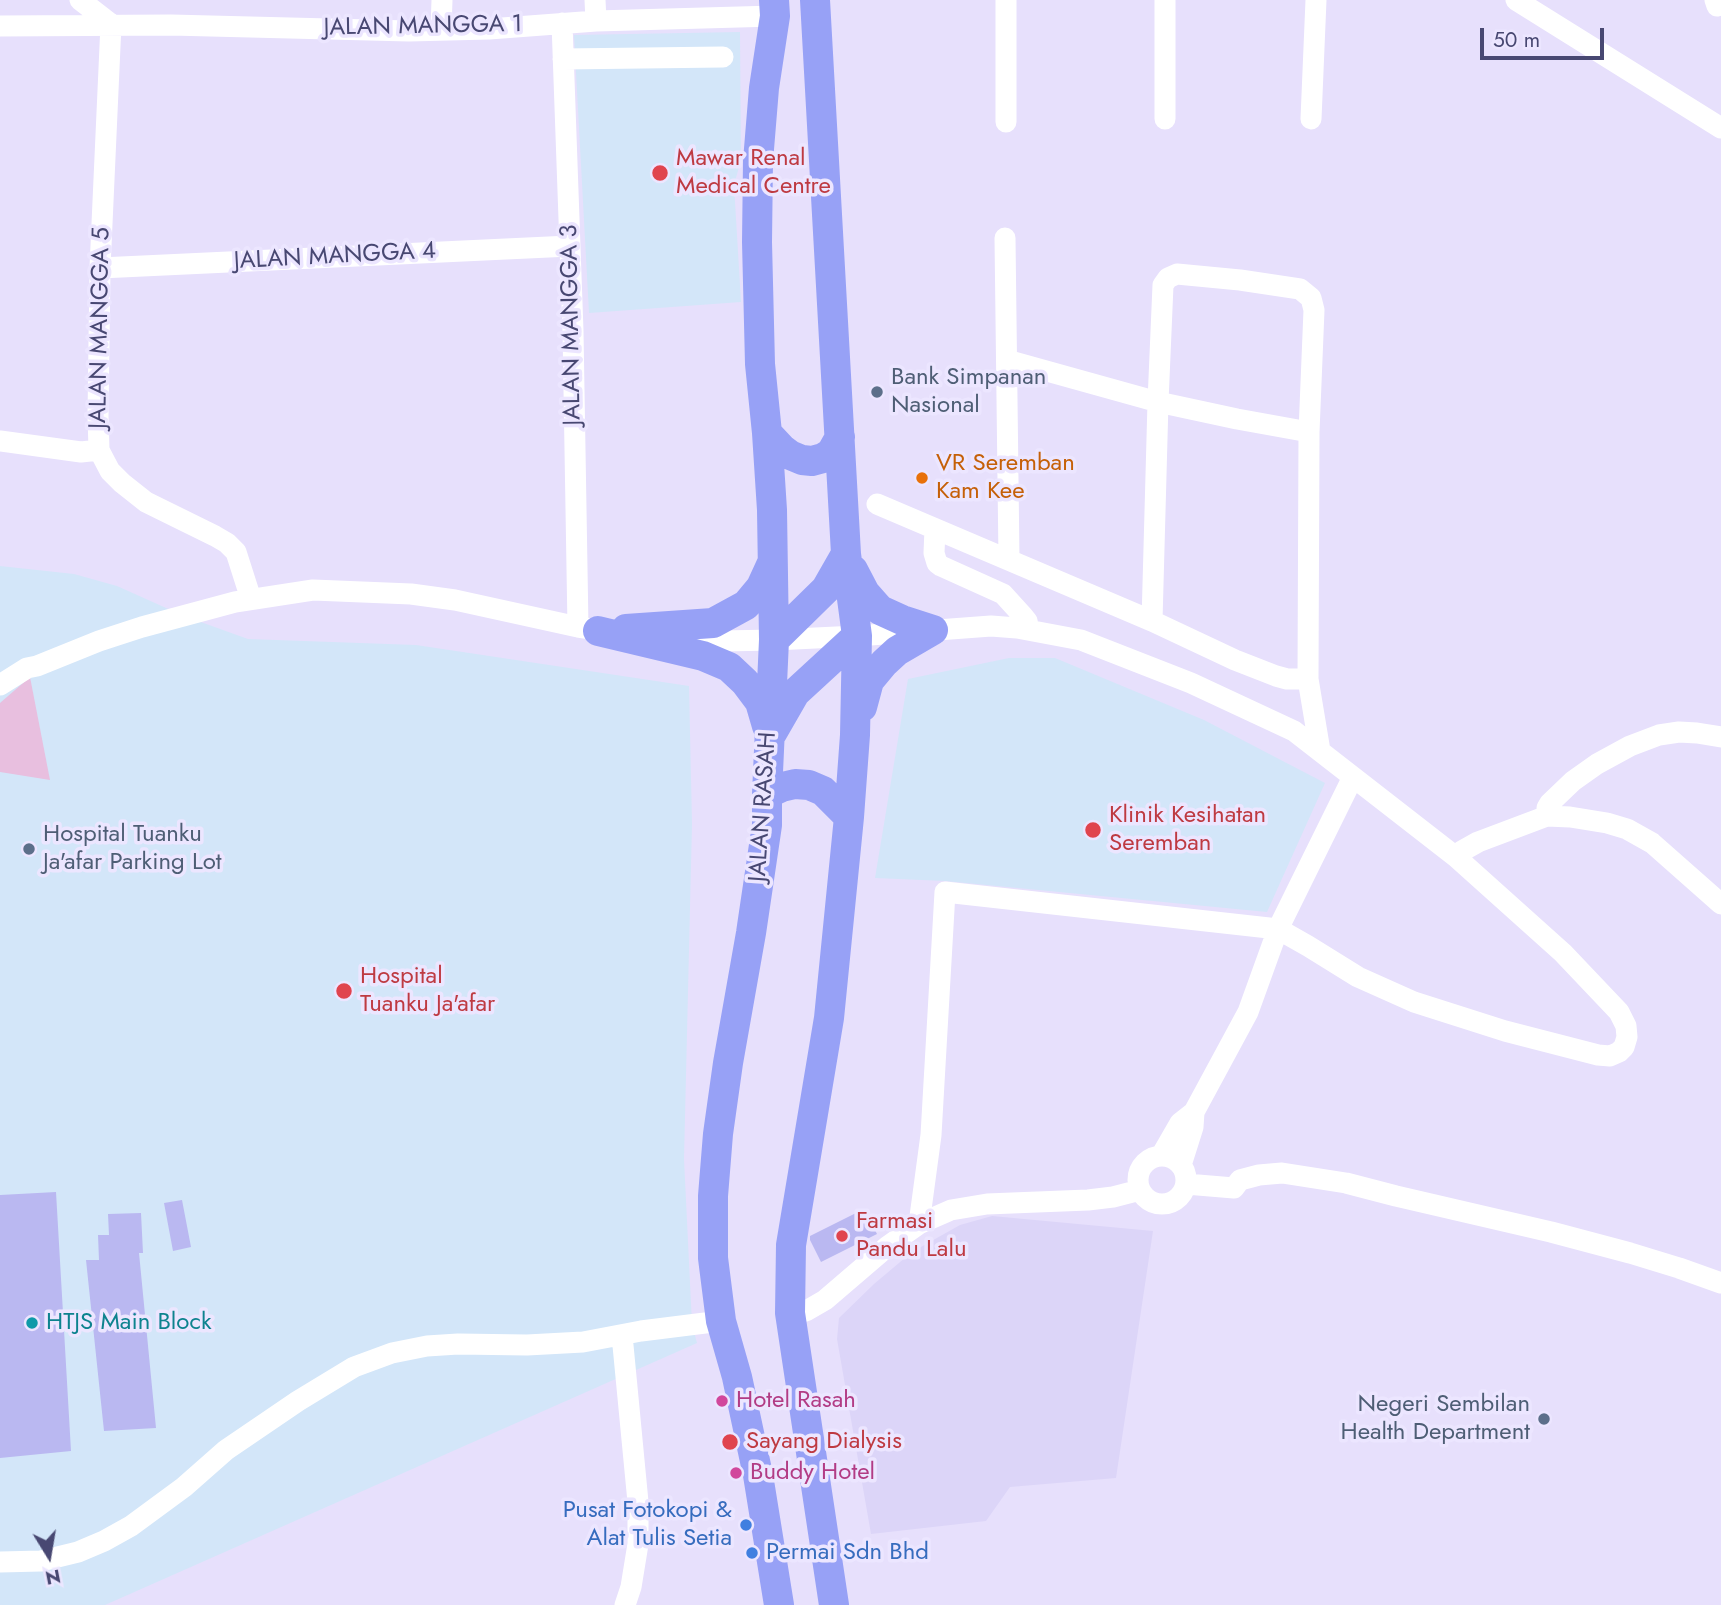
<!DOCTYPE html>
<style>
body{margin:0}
#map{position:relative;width:1721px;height:1605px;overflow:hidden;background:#e7e0fc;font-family:Jost,sans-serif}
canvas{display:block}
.north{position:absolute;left:14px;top:1521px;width:70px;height:70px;-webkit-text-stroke:5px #ece6ff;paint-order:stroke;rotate:169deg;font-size:19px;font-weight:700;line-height:28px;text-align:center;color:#484872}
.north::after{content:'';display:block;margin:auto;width:24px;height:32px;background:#484872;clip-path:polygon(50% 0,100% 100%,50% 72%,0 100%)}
.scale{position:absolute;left:1480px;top:28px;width:124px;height:32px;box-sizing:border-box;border:4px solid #484872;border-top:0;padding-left:9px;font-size:21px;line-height:24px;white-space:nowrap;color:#484872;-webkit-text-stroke:5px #ece6ff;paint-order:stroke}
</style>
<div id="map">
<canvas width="1721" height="1605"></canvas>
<div class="north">N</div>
<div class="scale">50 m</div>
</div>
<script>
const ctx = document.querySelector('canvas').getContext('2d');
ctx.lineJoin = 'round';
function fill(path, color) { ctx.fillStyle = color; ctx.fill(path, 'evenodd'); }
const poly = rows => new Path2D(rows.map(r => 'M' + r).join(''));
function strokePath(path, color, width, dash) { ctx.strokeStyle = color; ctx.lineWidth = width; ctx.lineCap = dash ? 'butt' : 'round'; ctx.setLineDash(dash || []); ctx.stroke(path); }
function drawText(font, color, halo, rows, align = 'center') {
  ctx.font = font + ' Jost,sans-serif'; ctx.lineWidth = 7; ctx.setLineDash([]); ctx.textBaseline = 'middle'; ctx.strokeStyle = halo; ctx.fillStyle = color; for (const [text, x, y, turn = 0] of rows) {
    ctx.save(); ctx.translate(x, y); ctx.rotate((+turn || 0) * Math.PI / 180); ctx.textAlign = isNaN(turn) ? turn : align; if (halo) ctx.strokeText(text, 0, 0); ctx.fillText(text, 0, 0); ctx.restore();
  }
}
const residential = poly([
 [992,1216,1153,1231,1116,1478,1010,1487,986,1521,871,1534,837,1339,839,1318,874,1284,912,1252,960,1225]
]);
const medical = poly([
 [740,32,741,160,734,185,741,302,589,313,574,35],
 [0,566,74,574,117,586,184,616,248,639,416,645,689,686,692,824,684,1159,692,1324,697,1343,105,1605,0,1605],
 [1009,658,1055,658,1204,720,1325,783,1267,912,945,881,875,878,908,679]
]);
const green = poly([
 [30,677,50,780,0,772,0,703]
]);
const building = poly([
 [56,1192,71,1451,0,1458,0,1195],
 [182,1200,191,1247,173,1251,164,1203],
 [864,1209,877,1234,821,1262,810,1240,810,1236],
 [141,1213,143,1253,139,1253,156,1428,104,1431,86,1260,99,1260,98,1235,109,1235,108,1214]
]);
const minor = poly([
 [80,0,111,24],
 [595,0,596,21],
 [1516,0,1721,128],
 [1715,0,1717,6],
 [562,23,573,331,578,627],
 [111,24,100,268,98,416,99,450,110,471,122,483,146,502,215,536,227,543,236,552,251,599],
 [0,26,171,25,409,31,489,29,596,21,775,16],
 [441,30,442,0],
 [563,59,723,57],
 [1165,119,1165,0],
 [1311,119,1316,0],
 [1006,122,1006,0],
 [1005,238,1009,560],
 [100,268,570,246],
 [1007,360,1158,402,1163,285,1168,278,1177,274,1240,280,1300,289,1311,298,1314,310,1309,432,1308,679,1320,751],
 [0,441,81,452,99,450],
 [877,504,1152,621],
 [935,529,934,553,937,563,941,566,1003,594,1023,616,1027,621,1029,630],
 [668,637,722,641,774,640,857,636,991,626,1017,628,1081,640,1191,683,1294,731,1456,857,1563,953,1619,1012,1626,1026,1627,1037,1624,1047,1619,1052,1610,1056,1598,1055,1505,1031,1414,1002,1358,977,1308,946,1278,929,945,892,931,1135,919,1224],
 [1308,679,1287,679,1276,676,1235,660,1152,621,1158,402,1237,419,1309,432],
 [0,685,27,668,37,666,99,641,142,627,235,602,313,590,411,594,455,600,578,627,611,632],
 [1547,816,1547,808,1550,803,1573,781,1597,764,1630,746,1659,735,1679,732,1697,733,1721,737],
 [1456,857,1462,851,1478,842,1547,816,1570,817,1607,823,1627,829,1652,843,1721,904],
 '1138 1180a24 24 0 1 1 48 0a24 24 0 1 1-48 0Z',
 [1161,1156,1180,1123,1194,1112],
 [1181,1165,1193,1127,1194,1112,1248,1012,1278,929,1353,777],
 [1186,1184,1234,1188,1240,1180,1259,1175,1282,1173,1346,1183,1396,1196,1551,1232,1630,1253,1679,1268,1721,1283],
 [790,1313,806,1311,825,1300,888,1246,919,1224,951,1210,987,1204,1088,1200,1113,1197,1140,1190],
 [622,1335,638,1502,638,1544,631,1587,625,1605],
 [0,1562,41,1561,78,1552,104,1541,131,1526,184,1487,226,1450,298,1401,354,1367,392,1353,427,1346,458,1344,527,1345,583,1342,641,1331,721,1321]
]);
const highway = poly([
 [774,0,775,16,764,88,758,161,757,242,760,364,767,433,772,510,774,640,767,794,767,825,751,933,728,1063,718,1134,713,1196,713,1258,721,1321,737,1377,758,1475,779,1605],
 [815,0,846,554,857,636,855,735,849,817,829,1018,791,1245,790,1313,834,1605],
 [767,433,782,449,790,455,802,460,812,461,823,458,831,453,840,437],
 [853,570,865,593,880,610,902,620,933,630],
 [626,629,713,623,746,605,761,587,772,563],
 [598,631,703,656,729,667,745,682,760,702,767,726],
 [774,640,826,589,846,554],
 [862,707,869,681,884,663,897,651,933,630],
 [772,733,795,693,857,636],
 [767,794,782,787,795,784,809,785,823,791,849,817]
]);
const markers = [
 [660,173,9,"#e0444e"],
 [877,392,7,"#5c6f8a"],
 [922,478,7,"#e8710a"],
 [1093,830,9,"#e0444e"],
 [29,849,7,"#5c6f8a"],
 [344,991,9,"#e0444e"],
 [842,1236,7,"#e0444e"],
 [32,1323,7,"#0f9aa8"],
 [722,1401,7,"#d1479c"],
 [1544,1419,7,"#5c6f8a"],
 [730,1442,9,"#e0444e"],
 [736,1473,7,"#d1479c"],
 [746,1525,7,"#3f7fe0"],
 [752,1553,7,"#3f7fe0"]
];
const streetNames = [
 ["JALAN MANGGA 1",423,27,-1],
 ["JALAN MANGGA 4",335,257,-3],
 ["JALAN MANGGA 3",572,325,-91],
 ["JALAN MANGGA 5",101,328,-89],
 ["JALAN RASAH",764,807,-86]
];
const healthNames = [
 ["Mawar Renal",676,159],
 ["Medical Centre",676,187],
 ["Klinik Kesihatan",1109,816],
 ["Seremban",1109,844],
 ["Hospital",360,977],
 ["Tuanku Ja'afar",360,1005],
 ["Farmasi",856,1222],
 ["Pandu Lalu",856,1250],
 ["Sayang Dialysis",746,1442]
];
const serviceNames = [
 ["Bank Simpanan",891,378],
 ["Nasional",891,406],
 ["Hospital Tuanku",43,835],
 ["Ja'afar Parking Lot",43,863],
 ["Negeri Sembilan",1530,1405,"right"],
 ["Health Department",1530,1433,"right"]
];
const foodNames = [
 ["VR Seremban",936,464],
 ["Kam Kee",936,492]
];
const cultureNames = [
 ["HTJS Main Block",46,1323]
];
const hotelNames = [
 ["Hotel Rasah",736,1401],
 ["Buddy Hotel",750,1473]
];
const shopNames = [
 ["Pusat Fotokopi &",732,1511],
 ["Alat Tulis Setia",732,1539],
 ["Permai Sdn Bhd",766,1553,"left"]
];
fill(residential, '#dcd5f8');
fill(medical, '#d3e6f9');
fill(green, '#e8bfdf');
fill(building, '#bab8f1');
strokePath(minor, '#fff', 21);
strokePath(highway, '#97a1f6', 30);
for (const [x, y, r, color] of markers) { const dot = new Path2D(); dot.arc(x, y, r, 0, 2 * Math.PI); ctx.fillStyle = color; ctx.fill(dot); strokePath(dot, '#ece6ff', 2.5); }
drawText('24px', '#484872', '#ece6ff', streetNames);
drawText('24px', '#be3a42', '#ece6ff', healthNames, 'left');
drawText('24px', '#4e5e75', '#ece6ff', serviceNames, 'left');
drawText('24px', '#c56008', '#ece6ff', foodNames, 'left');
drawText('24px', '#0d838f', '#ece6ff', cultureNames, 'left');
drawText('24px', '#b23c85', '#ece6ff', hotelNames, 'left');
drawText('24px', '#366cbe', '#ece6ff', shopNames, 'right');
</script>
